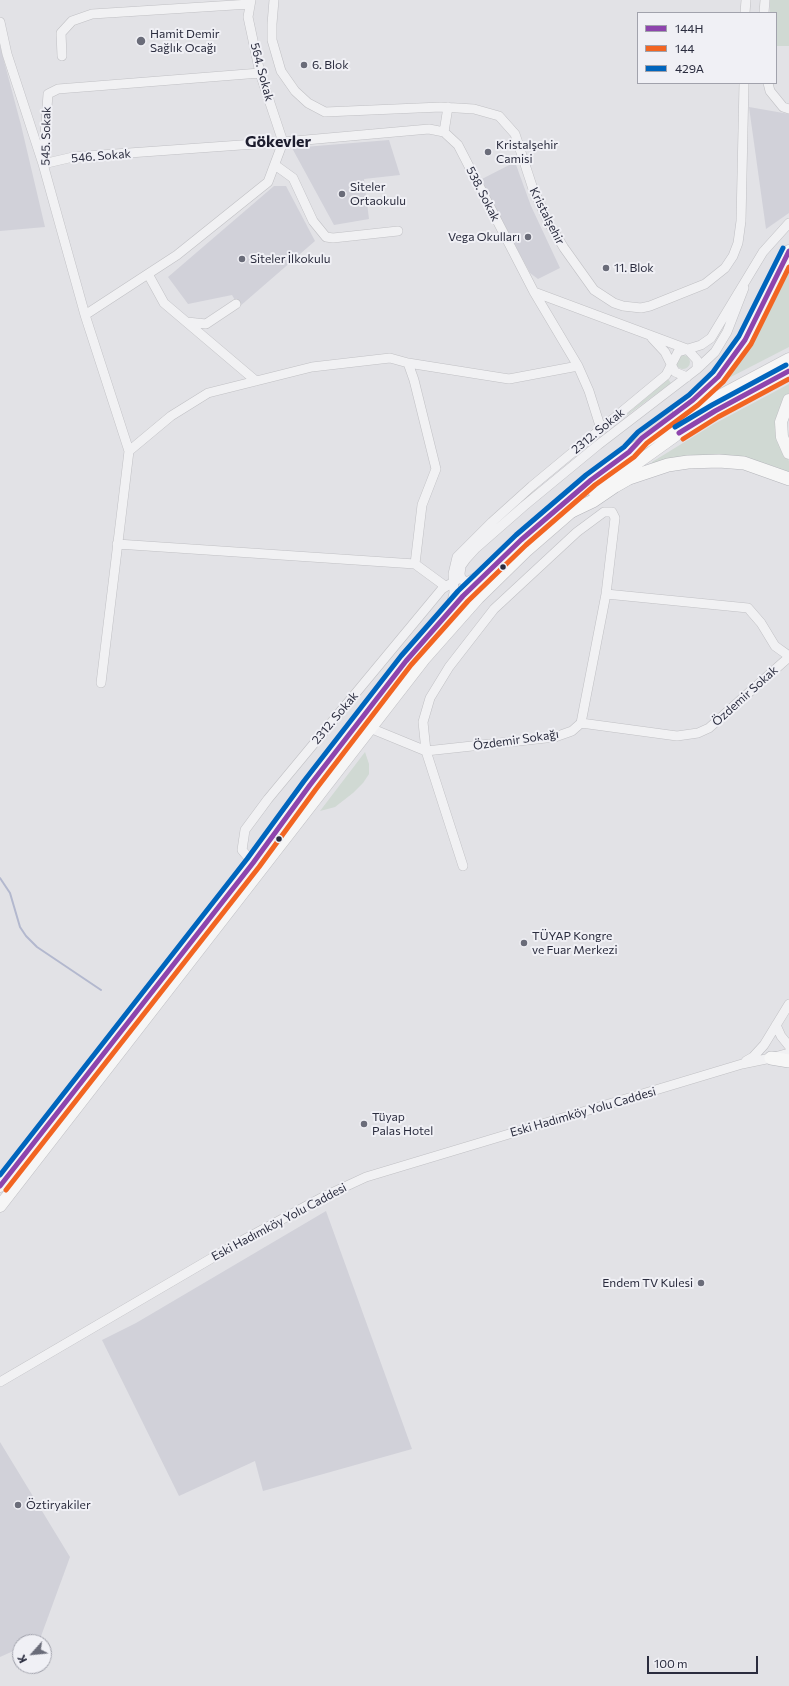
<!DOCTYPE html>
<meta charset="utf-8">
<style>
body{margin:0}
#map{position:relative;width:789px;height:1686px;overflow:hidden;background:#e2e2e6;font-family:Commissioner,sans-serif}
canvas{display:block}
.legend{position:absolute;left:637px;top:12px;width:140px;height:72px;box-sizing:border-box;background:#f0f0f5;border:1px solid #a1a2ac;margin:0;padding:5px 7px;list-style:none;font-size:12px;color:#2a2c3e}
.legend li{display:flex;align-items:center;gap:8px;height:20px}
.legend b{width:20px;border:1px solid #a1a2ac}
.north{position:absolute;left:12px;top:1634px;width:40px;height:40px;box-sizing:border-box;background:#f0f0f5;border:1px solid #a1a2ac;border-radius:50%;rotate:243deg;font-size:11px;font-weight:700;line-height:16px;text-align:center;color:#2a2c3e}
.north::after{content:'';display:block;margin:auto;width:14px;height:18px;background:#6a6c79;clip-path:polygon(50% 0,100% 100%,50% 72%,0 100%)}
.scale{position:absolute;left:647px;top:1656px;width:111px;height:18px;box-sizing:border-box;border:2px solid #2a2c3e;border-top:0;padding-left:5px;font-size:12px;line-height:14px;white-space:nowrap;color:#2a2c3e;-webkit-text-stroke:3px #f0f0f5;paint-order:stroke}
</style>
<div id="map">
<canvas width="789" height="1686"></canvas>
<ul class="legend">
<li><b style="height:5px;background:#8e44ad"></b>144H</li>
<li><b style="height:5px;background:#f26522"></b>144</li>
<li><b style="height:5px;background:#0065bd"></b>429A</li>
</ul>
<div class="north">K</div>
<div class="scale">100 m</div>
</div>
<script>
const ctx = document.querySelector('canvas').getContext('2d');
ctx.lineJoin = 'round';
function fill(path, color) { ctx.fillStyle = color; ctx.fill(path, 'evenodd'); }
const poly = rows => new Path2D(rows.map(r => 'M' + r).join(''));
function strokePath(path, color, width, dash) { ctx.strokeStyle = color; ctx.lineWidth = width; ctx.lineCap = dash ? 'butt' : 'round'; ctx.setLineDash(dash || []); ctx.stroke(path); }
function drawText(font, color, halo, rows, align = 'center') {
  ctx.font = font + ' Commissioner,sans-serif'; ctx.lineWidth = 4; ctx.setLineDash([]); ctx.textBaseline = 'middle'; ctx.strokeStyle = halo; ctx.fillStyle = color; for (const [text, x, y, turn = 0] of rows) {
    ctx.save(); ctx.translate(x, y); ctx.rotate((+turn || 0) * Math.PI / 180); ctx.textAlign = isNaN(turn) ? turn : align; if (halo) ctx.strokeText(text, 0, 0); ctx.fillText(text, 0, 0); ctx.restore();
  }
}
const built = poly([
 [0,46,21,125,45,227,0,231],
 [749,107,789,114,789,213,766,229],
 [389,140,400,175,364,179,369,219,334,225,292,148],
 [515,162,531,206,560,268,538,279,530,273,480,180],
 [274,186,286,186,315,241,239,307,232,295,188,304,168,277],
 [326,1211,412,1449,263,1491,255,1461,179,1496,102,1340,136,1323],
 [0,1442,70,1557,40,1639,33,1642,20,1642,20,1648,0,1657]
]);
const green = poly([
 [770,0,789,0,789,46,776,46,776,13,770,13],
 [789,260,789,347,721,382],
 '676 362a7 7 0 1 1 14 0a7 7 0 1 1-14 0Z',
 [668,379,671,383,618,422],
 [789,384,789,393,782,403,784,453,789,461,789,473,773,466,756,462,651,465,652,462,714,424],
 [365,752,369,764,369,774,363,783,353,793,335,807,320,811]
]);
const stream = poly([
 [0,878,10,893,20,927,26,936,37,947,101,990]
]);
const minor = poly([
 [251,0,248,17,260,73,283,142],
 [274,0,272,24,272,40,281,71,295,91,308,103,325,112,441,107,474,109,499,116,515,134,533,189,550,225,564,248,594,290,614,303,623,306,641,308,650,306,705,284,725,268,733,256,738,243,741,221,744,83],
 [745,13,746,0],
 [764,13,765,0],
 [0,22,7,54,43,164,73,157,283,142,429,129,444,132,458,145,534,292,687,349,697,360,697,369],
 [62,56,61,33,72,21,92,14,250,4],
 [768,83,770,91,783,107,789,109],
 [444,132,448,107],
 [275,165,293,178,313,221,326,237,333,238,398,231],
 [148,274,164,303,256,381],
 [534,292,578,366,589,391,601,429],
 [85,315,43,164,48,94,58,89,260,73],
 [187,322,206,324,236,304],
 [652,338,665,352,675,372,687,377],
 [129,451,85,315,177,255,268,182,283,142],
 [117,544,415,564,445,586],
 [415,564,422,505,436,469,414,380,408,363,509,379,578,366],
 [480,575,467,582,461,579,460,574,461,566,466,559,476,548,524,506,598,445,697,369,715,352,727,332,744,288],
 [450,610,454,593,453,574,457,557,492,522,532,486,666,375,678,352,701,345,711,338,763,252,789,223],
 [101,683,129,451,171,416,208,393,312,367,390,358,408,363],
 [581,723,677,736,698,733,709,728,789,657],
 [370,728,426,751,555,737,572,731,581,723,606,594],
 [253,863,242,850,245,830,268,799,442,589,458,579],
 [463,866,426,751,423,722,430,698,449,667,494,609,577,532,604,512,612,512,615,518,606,594,748,608,761,623,775,646,789,656],
 [776,1025,781,1036,789,1046],
 [746,1061,753,1057,764,1045,789,1004],
 [0,1382,236,1244,325,1196,366,1177,742,1064,771,1058,789,1053]
]);
const major = poly([
 [789,400,781,422,782,437,789,453],
 [679,411,706,390,735,355,745,340,789,251],
 [595,493,676,435,715,411,789,371],
 [0,1186,253,863,380,694,463,596,521,540,591,480,629,452,699,407,789,359],
 [0,1206,424,659,478,598,526,551,579,505]
]);
const highway = poly([
 [572,511,593,501,615,486,629,478,668,465,688,462,719,461,744,463,789,479],
 [771,1058,789,1061]
]);
const bus1 = poly([
 [679,433,715,411,789,371],
 [0,1186,253,863,310,785,406,661,463,596,521,540,591,480,629,452,642,438,693,400,718,377,745,340,789,251]
]);
const bus2 = poly([
 [683,439,718,417,789,379],
 [6,1190,259,867,316,789,411,665,468,601,526,545,595,485,634,457,647,443,698,405,723,382,751,344,789,267]
]);
const bus3 = poly([
 [675,427,712,405,786,365],
 [0,1175,247,859,304,781,401,656,458,591,516,535,586,475,624,447,638,432,689,395,713,372,739,336,783,248]
]);
const markers = [
 [141,41,5,"#6a6c79"],
 [304,65,4,"#6a6c79"],
 [488,152,4,"#6a6c79"],
 [342,194,4,"#6a6c79"],
 [528,237,4,"#6a6c79"],
 [242,259,4,"#6a6c79"],
 [606,268,4,"#6a6c79"],
 [503,567,3.5,"#2a2c3e"],
 [279,839,3.5,"#2a2c3e"],
 [524,943,4,"#6a6c79"],
 [364,1124,4,"#6a6c79"],
 [701,1283,4,"#6a6c79"],
 [18,1505,4,"#6a6c79"]
];
const poiNames = [
 ["Hamit Demir",150,34],
 ["Sağlık Ocağı",150,48],
 ["6. Blok",312,65],
 ["Kristalşehir",496,145],
 ["Camisi",496,159],
 ["Siteler",350,187],
 ["Ortaokulu",350,201],
 ["Vega Okulları",520,237,"right"],
 ["Siteler İlkokulu",250,259],
 ["11. Blok",614,268],
 ["TÜYAP Kongre",532,936],
 ["ve Fuar Merkezi",532,950],
 ["Tüyap",372,1117],
 ["Palas Hotel",372,1131],
 ["Endem TV Kulesi",693,1283,"right"],
 ["Öztiryakiler",26,1505]
];
const streetNames = [
 ["564. Sokak",262,72,75],
 ["545. Sokak",46,136,-89],
 ["546. Sokak",101,156,-5],
 ["538. Sokak",483,194,63],
 ["Kristalşehir",547,216,63],
 ["2312. Sokak",598,431,-39],
 ["Özdemir Sokak",745,696,-42],
 ["2312. Sokak",335,718,-50],
 ["Özdemir Sokağı",516,740,-8],
 ["Eski Hadımköy Yolu Caddesi",583,1112,-16],
 ["Eski Hadımköy Yolu Caddesi",279,1222,-28]
];
const districtNames = [
 ["Gökevler",278,142]
];
fill(built, '#d1d1d9');
fill(green, '#d0d9d3');
strokePath(stream, '#b3b8ce', 2);
strokePath(minor, '#c0c0c4', 10);
strokePath(major, '#bfbfc3', 13);
strokePath(highway, '#b4b5ba', 14);
strokePath(minor, '#f1f1f3', 9);
strokePath(major, '#f6f6f6', 12);
strokePath(highway, '#f6f6f6', 13);
strokePath(bus1, '#8e44ad', 5);
strokePath(bus2, '#f26522', 5);
strokePath(bus3, '#0065bd', 5);
for (const [x, y, r, color] of markers) { const dot = new Path2D(); dot.arc(x, y, r, 0, 2 * Math.PI); ctx.fillStyle = color; ctx.fill(dot); strokePath(dot, '#f0f0f5', 1.5); }
drawText('12px', '#2a2c3e', '#f0f0f5', poiNames, 'left');
drawText('12px', '#2a2c3e', '#f0f0f5', streetNames);
drawText('bold 16px', '#1d1d2e', '#f0f0f5', districtNames);
</script>
